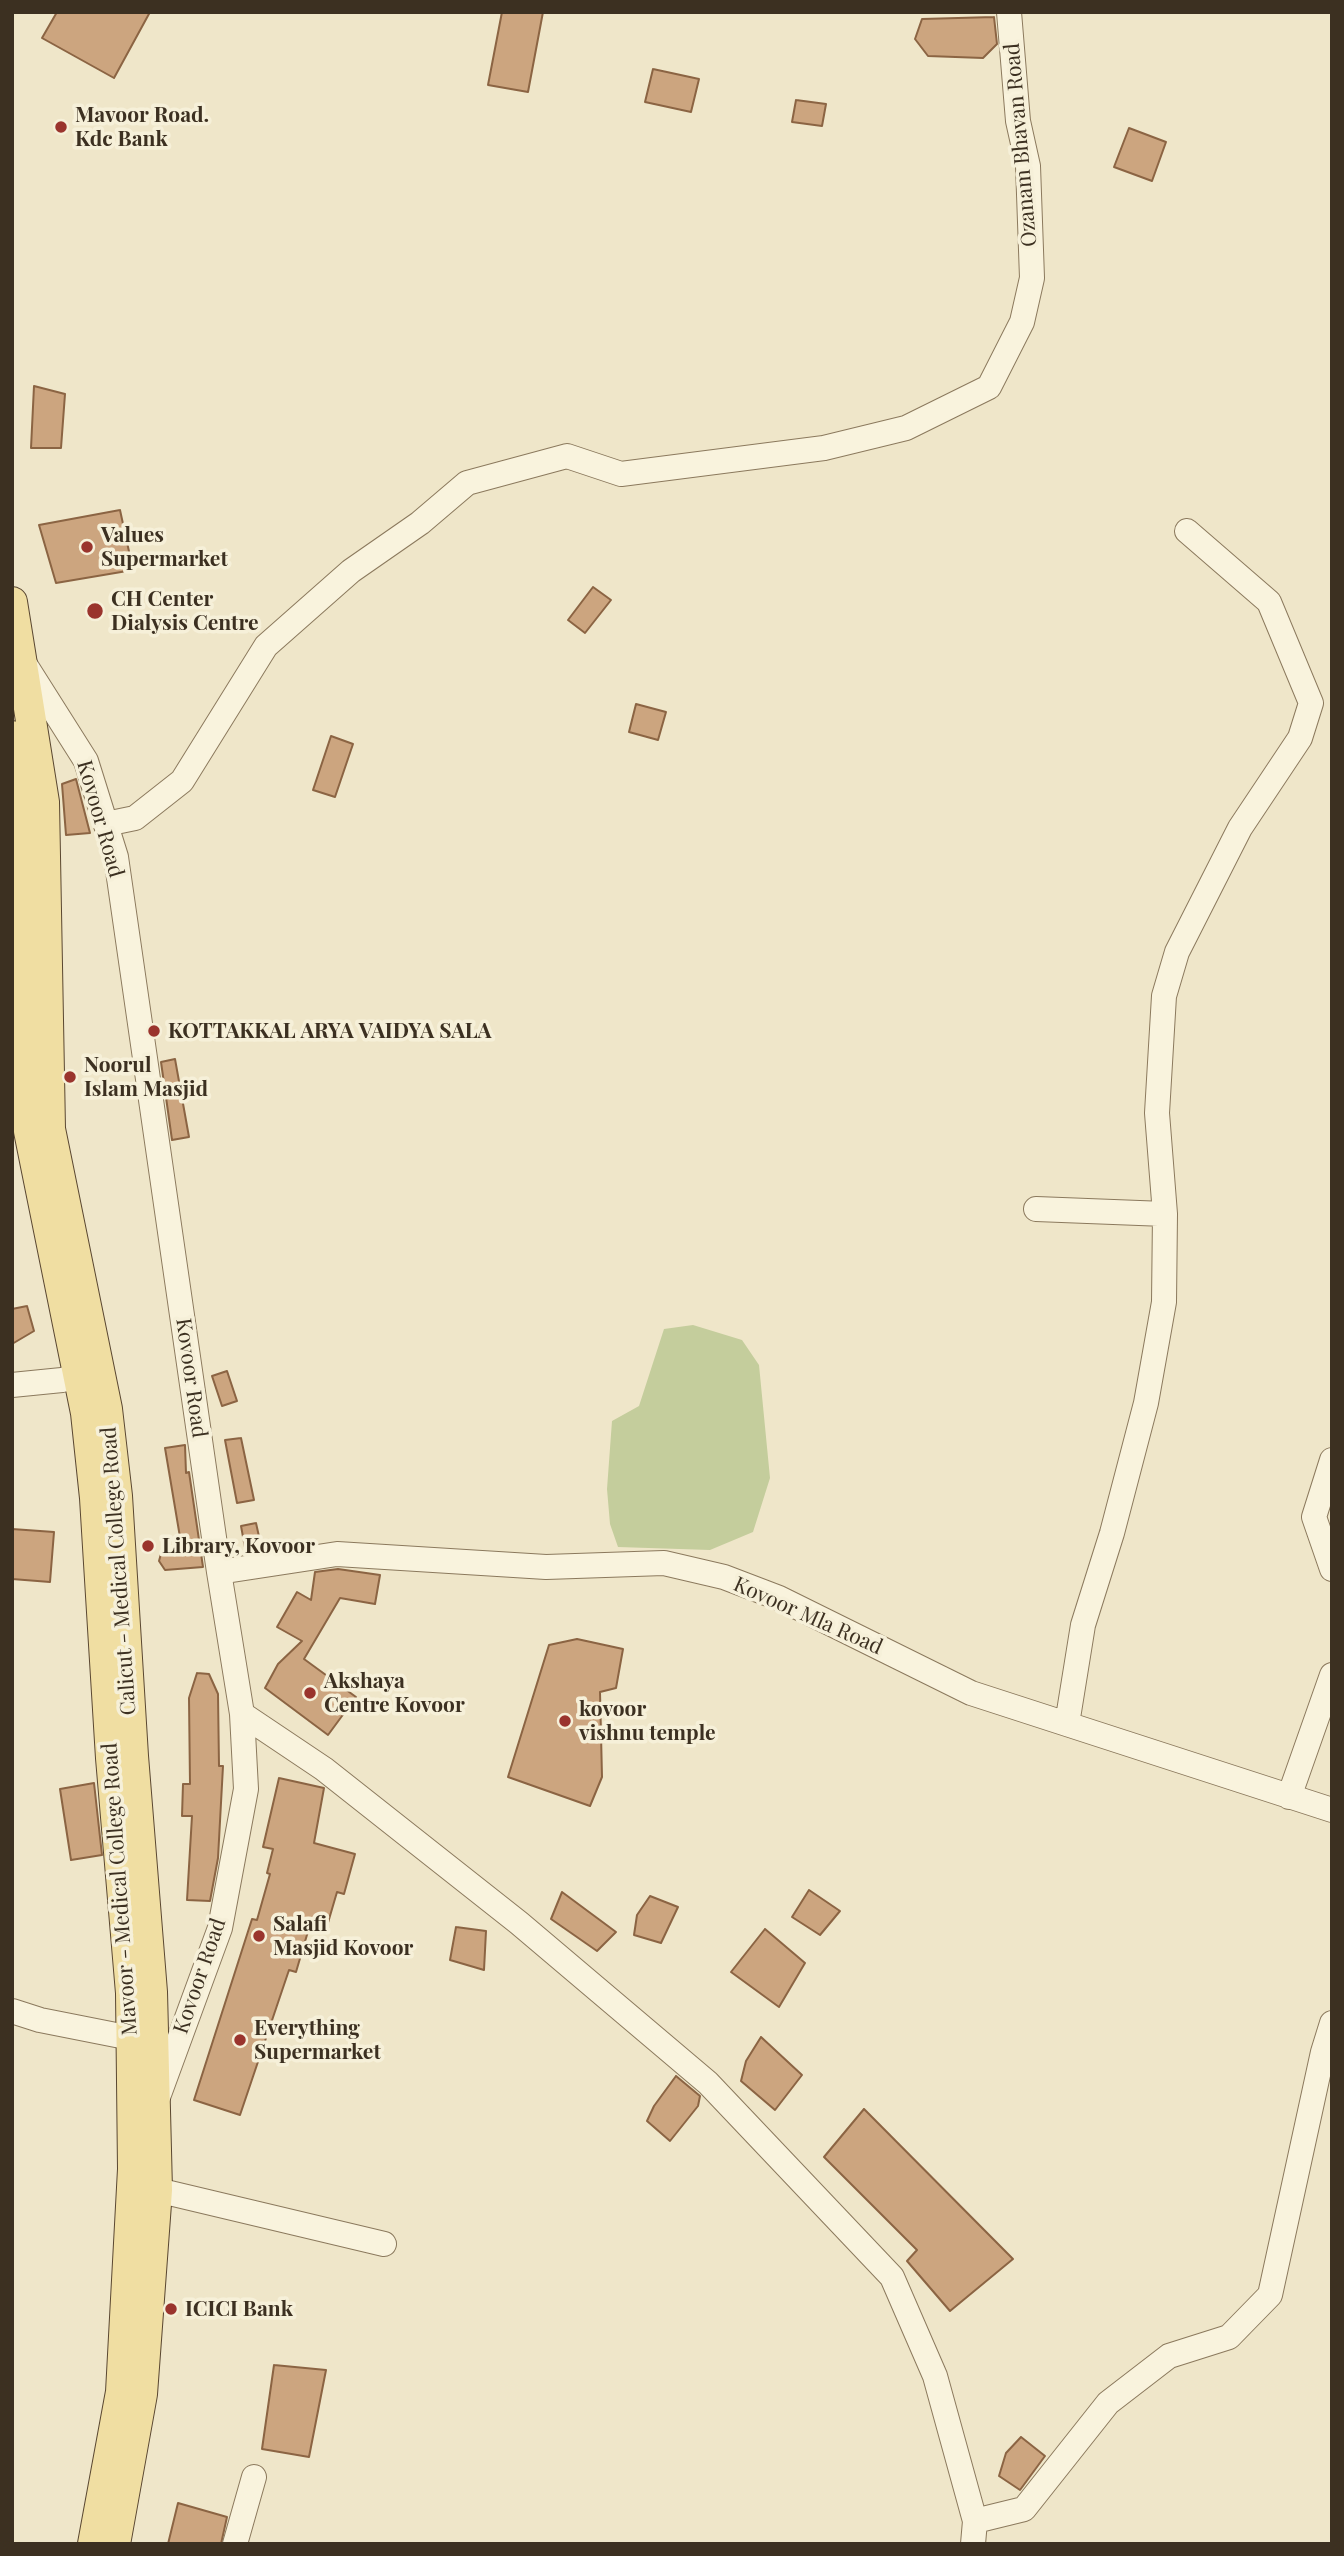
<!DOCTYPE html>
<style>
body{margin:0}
#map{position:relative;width:1344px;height:2556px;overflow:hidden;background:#efe6c9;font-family:"Playfair Display",serif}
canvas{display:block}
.frame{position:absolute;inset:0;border:14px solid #3c3021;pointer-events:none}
</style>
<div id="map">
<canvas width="1344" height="2556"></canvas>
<div class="frame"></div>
</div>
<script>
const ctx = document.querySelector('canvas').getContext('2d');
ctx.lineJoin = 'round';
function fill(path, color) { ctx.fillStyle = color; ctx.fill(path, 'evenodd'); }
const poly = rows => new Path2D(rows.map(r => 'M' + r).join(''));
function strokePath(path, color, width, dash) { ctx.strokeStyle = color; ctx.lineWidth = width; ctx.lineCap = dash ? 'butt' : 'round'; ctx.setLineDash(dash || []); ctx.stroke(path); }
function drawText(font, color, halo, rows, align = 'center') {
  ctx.font = font + ' "Playfair Display",serif'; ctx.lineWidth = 7; ctx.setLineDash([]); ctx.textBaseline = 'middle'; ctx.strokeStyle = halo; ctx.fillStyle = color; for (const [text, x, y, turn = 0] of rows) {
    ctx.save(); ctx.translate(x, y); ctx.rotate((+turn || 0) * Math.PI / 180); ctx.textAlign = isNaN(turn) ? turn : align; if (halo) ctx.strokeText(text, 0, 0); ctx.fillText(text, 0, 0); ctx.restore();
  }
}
const green = poly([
 [693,1325,742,1340,759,1365,770,1478,753,1532,710,1550,618,1547,610,1524,607,1489,612,1421,639,1406,664,1329]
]);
const building = poly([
 [57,12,150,12,114,78,42,38,57,12],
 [502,12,543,12,528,92,488,85,502,12],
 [994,17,997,44,983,58,928,56,915,39,922,19,994,17],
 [653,69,699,79,691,112,645,102,653,69],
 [796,100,826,104,822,126,792,122,796,100],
 [1129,128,1166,142,1152,181,1114,167,1129,128],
 [34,386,65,394,61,448,31,448,34,386],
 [120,510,133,570,56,583,39,525,120,510],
 [593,587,611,600,585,633,568,620,593,587],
 [636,704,666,712,658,740,629,732,636,704],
 [331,736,353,744,335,797,313,790,331,736],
 [76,779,90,833,66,835,62,784,76,779],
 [175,1059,189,1137,172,1140,161,1062,175,1059],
 [27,1306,34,1331,12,1344,12,1309,27,1306],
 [227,1371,237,1401,222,1406,212,1376,227,1371],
 [241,1438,254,1500,237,1503,225,1440,241,1438],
 [185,1445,186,1473,189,1472,203,1567,165,1570,159,1561,162,1550,182,1549,165,1448,185,1445],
 [256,1523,262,1550,246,1553,241,1526,256,1523],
 [12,1529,54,1532,50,1582,12,1579,12,1529],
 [338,1569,380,1575,375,1604,340,1598,304,1659,356,1697,328,1735,265,1688,278,1664,302,1641,277,1627,297,1592,311,1600,315,1572,338,1569],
 [577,1639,623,1649,616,1688,600,1692,602,1777,590,1806,508,1777,549,1645,577,1639],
 [197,1673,209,1674,218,1694,219,1766,223,1766,218,1858,210,1901,187,1900,192,1816,182,1816,183,1784,190,1784,189,1698,197,1673],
 [279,1778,324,1788,314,1843,355,1854,344,1894,337,1892,325,1933,309,1928,296,1972,289,1970,240,2115,194,2100,252,1919,257,1920,270,1874,267,1873,273,1849,263,1847,279,1778],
 [94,1783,102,1855,71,1860,60,1789,94,1783],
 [809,1890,840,1911,820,1935,792,1917,809,1890],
 [562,1892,616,1932,597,1951,551,1919,562,1892],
 [650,1896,678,1907,661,1943,634,1935,637,1915,650,1896],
 [456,1927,486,1931,484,1970,450,1960,456,1927],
 [765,1929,805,1963,779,2007,731,1972,765,1929],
 [761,2037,802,2075,775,2110,741,2081,746,2061,761,2037],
 [676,2076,700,2096,698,2106,670,2141,647,2121,654,2106,676,2076],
 [864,2109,1013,2259,950,2311,907,2261,917,2250,824,2157,864,2109],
 [274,2365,326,2370,309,2457,262,2449,274,2365],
 [1021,2437,1045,2456,1020,2490,999,2476,1006,2453,1021,2437],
 [178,2503,227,2517,221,2544,168,2544,178,2503]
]);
const minor = poly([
 [24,663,86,761,116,857,219,1572,242,1714,246,1789,220,1928,158,2097],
 [106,824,135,818,182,781,266,646,351,571,420,523,467,483,567,456,621,474,824,448,906,428,989,387,1022,322,1032,278,1028,166,1018,121,1009,12],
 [1036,1209,1165,1214],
 [12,1385,62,1380,94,1372],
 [1332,1460,1314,1517,1332,1569],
 [219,1572,337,1554,546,1567,664,1563,724,1577,779,1598,971,1693,1332,1810],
 [242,1714,324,1769,519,1923,708,2083,892,2277,935,2376,975,2521,973,2544],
 [1067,1724,1083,1625,1112,1533,1146,1403,1164,1302,1165,1214,1157,1113,1164,996,1177,952,1240,828,1300,738,1311,703,1269,602,1187,531],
 [1289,1797,1332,1675],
 [12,2011,40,2020,131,2038],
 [157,2190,384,2244],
 [975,2521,1024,2509,1108,2403,1169,2356,1229,2337,1270,2295,1323,2052,1332,2023],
 [235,2544,254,2477]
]);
const major = poly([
 [12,602,44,802,50,1129,107,1409,117,1496,133,1756,152,1992,157,2190,142,2394,115,2544],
 [12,736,23,804,26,884,29,1131,86,1413,95,1498,111,1758,131,1993,133,2169,121,2392,93,2544]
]);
const markers = [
 [61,127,7,"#9a342d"],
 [87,547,7,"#9a342d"],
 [95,611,9,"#9a342d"],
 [154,1031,7,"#9a342d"],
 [70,1077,7,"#9a342d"],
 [148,1546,7,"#9a342d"],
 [310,1693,7,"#9a342d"],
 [565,1721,7,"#9a342d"],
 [259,1936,7,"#9a342d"],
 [240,2040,7,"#9a342d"],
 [171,2309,7,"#9a342d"]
];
const poiNames = [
 ["Mavoor Road.",75,115],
 ["Kdc Bank",75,139],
 ["Values",101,535],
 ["Supermarket",101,559],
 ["CH Center",111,599],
 ["Dialysis Centre",111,623],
 ["KOTTAKKAL ARYA VAIDYA SALA",168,1031],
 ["Noorul",84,1065],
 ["Islam Masjid",84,1089],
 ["Library, Kovoor",162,1546],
 ["Akshaya",324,1681],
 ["Centre Kovoor",324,1705],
 ["kovoor",579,1709],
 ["vishnu temple",579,1733],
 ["Salafi",273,1924],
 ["Masjid Kovoor",273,1948],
 ["Everything",254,2028],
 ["Supermarket",254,2052],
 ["ICICI Bank",185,2309]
];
const streetNames = [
 ["Ozanam Bhavan Road",1021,145,-95],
 ["Kovoor Road",100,819,74],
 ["Kovoor Road",191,1378,82],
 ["Calicut - Medical College Road",119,1571,-94],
 ["Kovoor Mla Road",808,1616,24],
 ["Mavoor - Medical College Road",120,1889,-94],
 ["Kovoor Road",200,1976,-71]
];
fill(green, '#c4cd9c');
fill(building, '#cca57f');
strokePath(building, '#8b6443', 2);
strokePath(minor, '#8b795d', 26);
strokePath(major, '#5a4731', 32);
strokePath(minor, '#f9f3dd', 24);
strokePath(major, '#f0dea2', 30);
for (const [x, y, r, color] of markers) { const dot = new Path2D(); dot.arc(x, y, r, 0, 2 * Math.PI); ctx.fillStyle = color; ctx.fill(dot); strokePath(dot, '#f6f0d9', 2.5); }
drawText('bold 21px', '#3c3021', '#f6f0d9', poiNames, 'left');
drawText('21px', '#3c3021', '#f6f0d9', streetNames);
</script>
